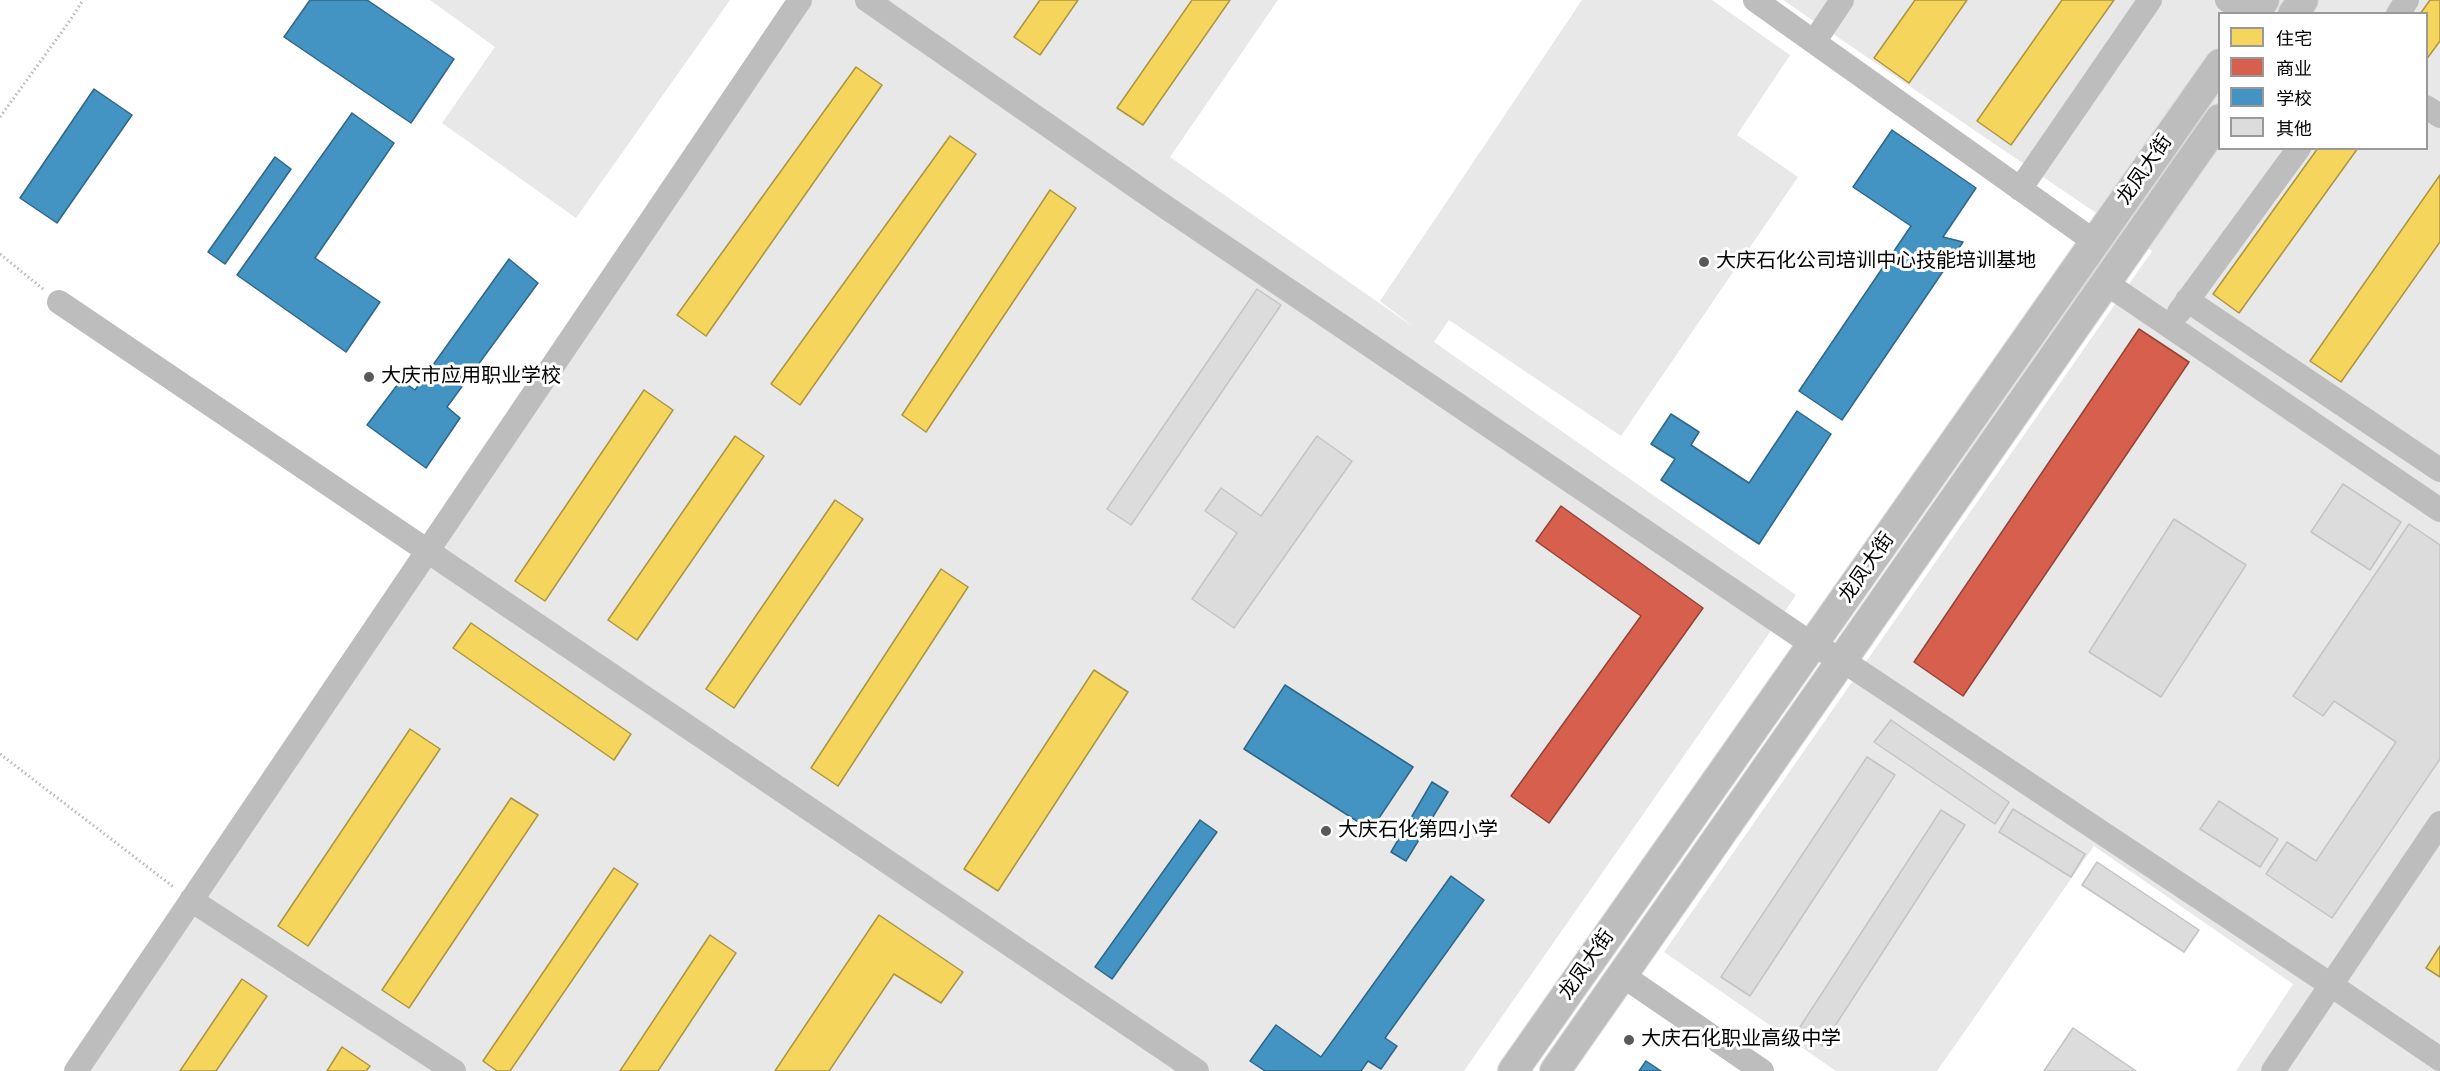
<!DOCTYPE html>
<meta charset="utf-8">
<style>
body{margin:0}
#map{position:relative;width:2440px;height:1071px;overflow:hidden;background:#fff;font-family:"Archivo Narrow","Noto Sans SC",sans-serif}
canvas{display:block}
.legend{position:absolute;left:2218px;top:12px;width:210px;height:138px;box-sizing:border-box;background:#fff;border:2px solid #999;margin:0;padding:8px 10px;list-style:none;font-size:18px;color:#000}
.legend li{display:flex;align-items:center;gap:12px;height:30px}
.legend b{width:30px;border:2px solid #999}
</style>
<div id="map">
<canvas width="2440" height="1071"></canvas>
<ul class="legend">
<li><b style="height:16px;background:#f6d55c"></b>住宅</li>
<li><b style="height:16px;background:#d6604d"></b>商业</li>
<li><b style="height:16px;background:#4393c3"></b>学校</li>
<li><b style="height:16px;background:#dcdcdc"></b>其他</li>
</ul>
</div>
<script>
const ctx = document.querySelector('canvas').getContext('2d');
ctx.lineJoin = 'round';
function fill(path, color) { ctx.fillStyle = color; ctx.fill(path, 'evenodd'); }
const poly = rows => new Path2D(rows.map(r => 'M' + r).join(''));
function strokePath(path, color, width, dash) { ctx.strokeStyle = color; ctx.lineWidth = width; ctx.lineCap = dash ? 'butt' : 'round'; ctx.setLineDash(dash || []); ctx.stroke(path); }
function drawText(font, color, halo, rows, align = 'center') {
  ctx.font = font + ' "Archivo Narrow","Noto Sans SC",sans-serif'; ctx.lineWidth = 6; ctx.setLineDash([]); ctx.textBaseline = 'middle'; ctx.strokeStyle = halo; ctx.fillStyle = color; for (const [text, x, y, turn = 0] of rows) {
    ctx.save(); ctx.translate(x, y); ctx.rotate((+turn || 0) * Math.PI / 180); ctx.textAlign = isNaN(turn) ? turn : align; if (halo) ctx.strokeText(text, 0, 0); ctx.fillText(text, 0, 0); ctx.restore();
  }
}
const green = poly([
 [430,0,730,0,576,218,442,123,495,47],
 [800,0,1278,0,1170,157,1415,328,1380,301,1582,0,1712,0,1790,55,1737,135,1798,177,1621,436,1449,320,1434,342,1796,595,1464,1071,76,1071],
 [1783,0,2440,0,2440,1071,2236,1071,2293,984,2094,846,1937,1071,1836,1071,1664,952,2152,251],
 [2220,14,2426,14,2426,148,2220,148]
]);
const homes = poly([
 [1040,0,1078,0,1040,55,1014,37,1040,0],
 [1192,0,1230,0,1143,125,1117,108,1192,0],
 [1915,0,1967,0,1909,83,1874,58,1915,0],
 [2062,0,2114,0,2011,145,1977,121,2062,0],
 [2430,0,2440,0,2440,41,2426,60,2426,14,2420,14,2430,0],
 [856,67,882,85,706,336,677,315,856,67],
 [950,136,976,154,800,405,771,384,950,136],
 [2318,148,2358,148,2239,313,2213,294,2318,148],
 [2440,175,2440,242,2341,382,2310,361,2440,175],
 [1050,190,1076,208,926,432,902,415,1050,190],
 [644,390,673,410,545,601,515,581,644,390],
 [735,436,764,456,637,640,608,620,735,436],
 [835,500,863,519,734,708,706,689,835,500],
 [941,569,968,587,838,786,811,768,941,569],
 [471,623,631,734,614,760,453,648,471,623],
 [1094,670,1128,692,998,891,964,869,1094,670],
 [410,729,440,749,308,946,278,926,410,729],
 [511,798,538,815,409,1008,382,990,511,798],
 [614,868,638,884,510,1071,497,1071,483,1061,614,868],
 [879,915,963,972,941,1003,894,974,829,1071,775,1071,879,915],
 [710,935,736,953,658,1071,620,1071,710,935],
 [2440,946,2440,977,2426,968,2440,946],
 [242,979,267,996,216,1071,180,1071,242,979],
 [342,1047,370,1066,366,1071,327,1071,342,1047]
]);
const shops = poly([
 [2139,329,2189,362,1963,696,1914,662,2139,329],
 [1561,506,1703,608,1549,823,1511,796,1641,616,1536,541,1561,506]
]);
const schools = poly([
 [310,0,367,0,454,59,411,123,284,37,310,0],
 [94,89,132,115,57,223,20,198,94,89],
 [352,113,394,143,315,258,380,302,346,352,237,275,352,113],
 [1892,130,1976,188,1943,237,1963,242,1842,420,1799,391,1911,226,1853,187,1892,130],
 [275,157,291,169,225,264,208,252,275,157],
 [509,259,538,283,447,407,460,418,426,468,367,425,401,380,415,390,509,259],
 [1797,411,1831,434,1759,544,1661,480,1675,459,1651,444,1671,414,1699,432,1691,445,1749,483,1797,411],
 [1285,685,1413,767,1371,830,1244,749,1285,685],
 [1432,782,1448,792,1406,861,1391,852,1432,782],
 [1200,820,1217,832,1112,979,1095,967,1200,820],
 [1451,876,1484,900,1385,1038,1397,1046,1381,1069,1368,1061,1361,1071,1265,1071,1250,1061,1276,1025,1321,1057,1451,876],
 [1646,1061,1661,1071,1639,1071,1646,1061]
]);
const building = poly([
 [1257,289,1281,305,1131,525,1107,509,1257,289],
 [1317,436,1352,461,1234,628,1192,599,1237,533,1205,511,1221,488,1261,516,1317,436],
 [2343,484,2401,522,2370,570,2311,532,2343,484],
 [2174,519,2246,565,2161,697,2089,652,2174,519],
 [2409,524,2440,545,2440,759,2332,918,2266,874,2287,842,2316,861,2396,742,2334,701,2323,716,2293,696,2409,524],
 [1891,720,2009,802,1995,824,1874,742,1891,720],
 [1867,757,1895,775,1750,996,1721,977,1867,757],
 [2219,801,2278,839,2260,867,2200,829,2219,801],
 [2013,809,2085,854,2071,877,1999,832,2013,809],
 [1941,810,1965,825,1822,1046,1798,1030,1941,810],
 [2097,862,2199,930,2184,952,2082,885,2097,862],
 [2073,1028,2136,1071,2044,1071,2073,1028]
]);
const path = poly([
 [0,117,69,22,83,0],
 [0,254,43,289],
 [0,754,175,888]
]);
const minor = poly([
 [867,0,1164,206,1813,645,1842,660,2331,985,2440,823],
 [1755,0,2095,242],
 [2227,0,2247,14],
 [2398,14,2407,0],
 [1814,42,1842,0],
 [2426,107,2440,116],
 [2020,189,2150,0],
 [2106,283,2440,510],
 [2187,300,2440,470],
 [59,302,1197,1071],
 [2179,312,2299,148],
 [191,900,454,1071],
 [1622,975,1762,1071],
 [76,1071,800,0],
 [2273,1071,2331,985,2440,1059]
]);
const major = poly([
 [2255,14,2264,0],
 [2293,14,2303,0],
 [1513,1071,2220,64],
 [1555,1071,2220,119]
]);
const markers = [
 [1704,262,6,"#595959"],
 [369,377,6,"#595959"],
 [1326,831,6,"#595959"],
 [1629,1040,6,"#595959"]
];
const streetNames = [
 ["龙凤大街",2145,170,-55],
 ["龙凤大街",1867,568,-55],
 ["龙凤大街",1587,965,-55]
];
const poiNames = [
 ["大庆石化公司培训中心技能培训基地",1716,262],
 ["大庆市应用职业学校",381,377],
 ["大庆石化第四小学",1338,831],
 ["大庆石化职业高级中学",1641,1040]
];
fill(green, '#e8e8e8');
fill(homes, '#f6d55c');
strokePath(homes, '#ac9540', 1.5);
fill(shops, '#d6604d');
strokePath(shops, '#964336', 1.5);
fill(schools, '#4393c3');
strokePath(schools, '#2f6788', 1.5);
fill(building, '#dcdcdc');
strokePath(building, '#c4c4c4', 1.5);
strokePath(major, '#dbdbdb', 32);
strokePath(path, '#b8b8b8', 3, [1.5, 3]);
strokePath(minor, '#bdbdbd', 24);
strokePath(major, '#bdbdbd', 30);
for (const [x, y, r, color] of markers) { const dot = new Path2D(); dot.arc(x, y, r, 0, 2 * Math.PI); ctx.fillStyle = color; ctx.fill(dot); strokePath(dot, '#fff', 2); }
drawText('20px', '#000', '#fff', streetNames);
drawText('20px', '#000', '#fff', poiNames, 'left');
</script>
